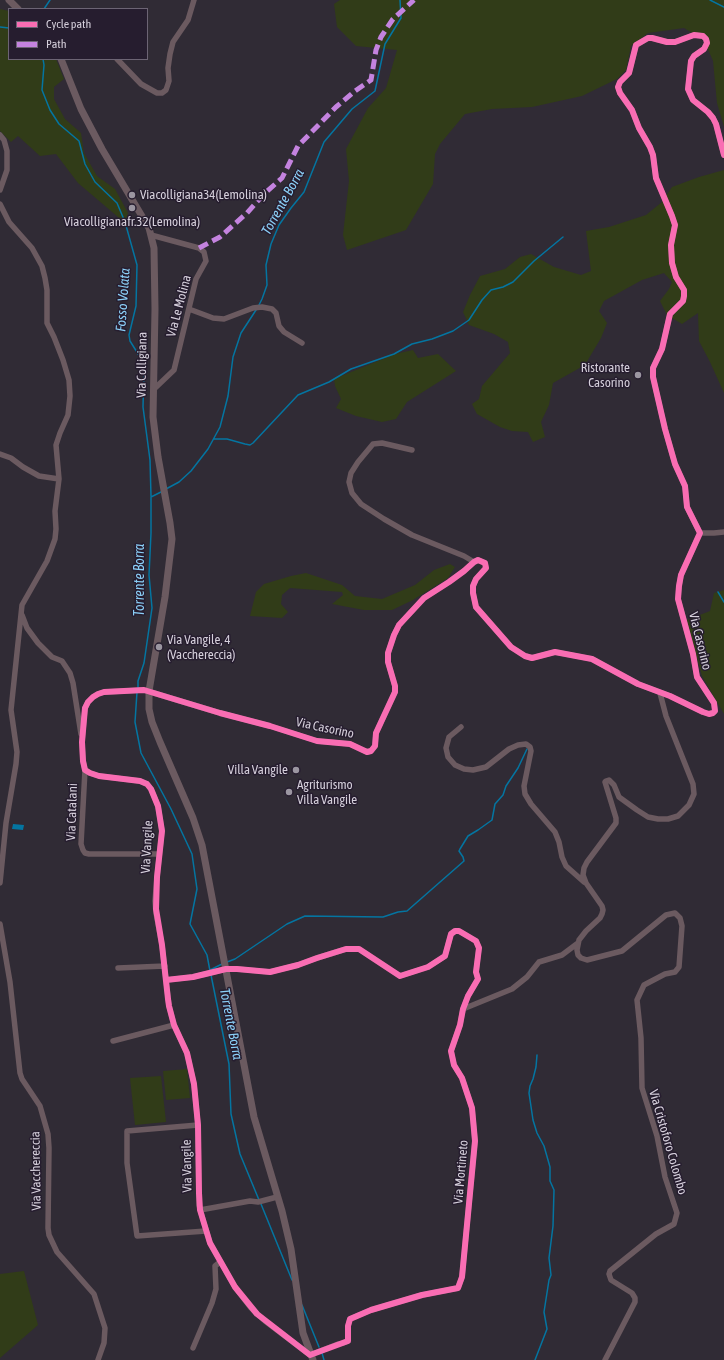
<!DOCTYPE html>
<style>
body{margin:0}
#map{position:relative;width:724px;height:1360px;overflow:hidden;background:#302b35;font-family:"Asap Condensed",sans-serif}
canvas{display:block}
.legend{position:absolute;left:8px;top:8px;width:140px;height:52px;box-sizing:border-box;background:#261d2f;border:1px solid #6c6474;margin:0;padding:5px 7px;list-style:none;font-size:12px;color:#d5cfdb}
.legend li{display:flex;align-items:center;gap:8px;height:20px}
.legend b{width:20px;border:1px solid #6c6474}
</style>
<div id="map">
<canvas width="724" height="1360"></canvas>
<ul class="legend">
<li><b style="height:5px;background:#f96db3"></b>Cycle path</li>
<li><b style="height:5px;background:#c483df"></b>Path</li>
</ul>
</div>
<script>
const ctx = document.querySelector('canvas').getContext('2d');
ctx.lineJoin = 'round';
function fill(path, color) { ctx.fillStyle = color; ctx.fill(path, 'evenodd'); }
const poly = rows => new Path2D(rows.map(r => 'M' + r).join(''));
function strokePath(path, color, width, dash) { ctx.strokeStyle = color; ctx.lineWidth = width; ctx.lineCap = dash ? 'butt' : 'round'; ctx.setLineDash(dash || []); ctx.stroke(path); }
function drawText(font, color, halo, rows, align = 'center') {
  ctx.font = font + ' "Asap Condensed",sans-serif'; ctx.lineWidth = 3; ctx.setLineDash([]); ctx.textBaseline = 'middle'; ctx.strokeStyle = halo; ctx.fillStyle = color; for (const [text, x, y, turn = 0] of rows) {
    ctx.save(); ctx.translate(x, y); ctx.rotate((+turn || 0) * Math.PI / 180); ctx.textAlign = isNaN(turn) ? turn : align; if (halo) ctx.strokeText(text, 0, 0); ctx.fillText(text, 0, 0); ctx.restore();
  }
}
const green = poly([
 [340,0,724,0,724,127,717,103,713,61,704,40,684,28,648,33,631,46,626,70,617,79,582,96,532,107,492,109,465,114,440,144,435,154,433,184,406,230,347,250,343,235,349,181,346,149,368,108,386,88,397,50,356,46,337,27,334,4],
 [0,9,9,11,9,59,56,59,64,79,54,87,54,99,65,119,81,133,84,153,97,176,115,189,128,213,124,227,118,217,78,183,56,154,40,156,18,136,11,142,0,131],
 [724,170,724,393,710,362,699,341,698,313,682,324,667,315,660,301,669,289,672,282,664,273,642,280,604,301,599,311,607,323,601,338,592,353,585,365,553,383,549,405,541,422,545,437,533,442,528,432,512,431,500,427,477,414,472,404,479,399,482,386,510,353,508,342,494,334,469,325,463,312,470,295,480,276,505,269,520,257,531,254,554,267,581,275,591,271,586,231,609,227,646,215,662,202,672,187,699,177],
 [413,350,418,358,438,354,456,371,407,402,396,419,382,422,356,416,336,408,341,399,335,386,334,379,395,354],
 [450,564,455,567,448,578,413,600,392,610,364,610,332,604,343,595,342,592,290,588,282,595,281,604,288,612,282,618,250,616,256,592,264,584,291,576,306,573,342,585,355,596,382,599,415,585,434,570],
 [724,590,724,714,702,676,687,620,710,611,714,593],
 [187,1069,190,1098,166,1100,163,1071],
 [161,1076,166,1122,135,1125,130,1078],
 [24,1271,38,1325,0,1358,0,1274]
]);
const water = poly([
 [13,824,24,825,23,830,12,829]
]);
const stream = poly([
 [710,0,724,7],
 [44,9,50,0],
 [0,27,9,28],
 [43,59,44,65,42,90,50,110,59,124,79,141,85,164,95,182,117,203,125,222,137,265,136,306,129,335,130,341,140,357,144,369,143,407,150,460,151,496],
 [259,305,262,299,267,285,266,265,271,244,279,225,291,208,304,192,324,142,352,109,375,91,385,44,401,18,400,0],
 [214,439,227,439,245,444,250,445,253,443,298,395,329,382,351,369,394,354,412,344,432,339,453,331,469,320,482,300,491,290,503,287,513,282,534,261,563,237],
 [166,489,179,482,191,471,208,449,220,427,228,396,233,357,241,333,256,310],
 [718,592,724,602],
 [138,688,138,681,144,663,152,608,149,575,151,533,151,497,161,492],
 [137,692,135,722,141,753,171,809,192,854,197,889,190,924,207,955,210,971],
 [227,962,235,959,287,924,305,916,383,917,398,912,407,911,464,861,463,857,459,851,460,849,468,836,478,830,492,820,495,804,503,795,506,786,518,768,527,749],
 [210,970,222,964],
 [211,975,229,1064,231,1114,240,1154,259,1200],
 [261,1204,292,1280],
 [302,1305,319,1347],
 [322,1353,324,1360],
 [535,1360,547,1329,544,1312,549,1280,551,1275,549,1258,553,1226,554,1190,550,1181,550,1167,544,1146,537,1133,533,1120,529,1093,530,1086,533,1079,536,1067,537,1055]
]);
const minor = poly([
 [117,59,141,84,157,93,162,93,166,90,169,81,168,68,170,54,173,42,188,20,194,0],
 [0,135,4,140,7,151,7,170,0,190],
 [0,204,9,222,32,248,42,266,45,278,47,290,47,323,54,337,63,360,69,380,70,396,68,415,60,433,56,445,59,479,55,511,56,529,55,539,47,561,22,605,11,710,17,752,16,764,6,823,0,883],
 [151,235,199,248,204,252,206,261,196,279,174,370,153,390],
 [189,309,213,318,224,319,253,308,262,307,272,309,276,313,279,326,284,332,302,343],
 [412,450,382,443,373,444,358,462,351,473,349,482,352,493,361,504,384,519,412,535,464,556,474,562],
 [0,454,11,458,23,467,39,476,59,479],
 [700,533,714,533,724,532],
 [22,615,27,628,38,643,52,657,62,661,70,673,73,683,81,734],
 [461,727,449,737,446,748,448,757,455,765,464,769,473,770,486,767,509,749,518,745,526,744,530,747,531,751,524,786,525,794,531,804,555,832,559,842,562,857,566,866,584,882],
 [85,770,81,844,83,850,85,853,89,854,159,854],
 [0,924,10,982,20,1073,22,1079,40,1106,48,1134,49,1148,48,1228,49,1235,57,1252,94,1294,105,1328,104,1343,98,1360],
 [118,968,165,966],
 [166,980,193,977,226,969,237,969,270,972,298,965,317,958,346,949,359,949,400,976,428,967,445,956,451,934,455,931,459,931,476,941,479,948,476,972,478,979,468,996,463,1009,460,1025,451,1051,454,1065,462,1078,472,1108,475,1141,462,1277,458,1288,422,1295,371,1310,350,1319,348,1326,348,1341,343,1343],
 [463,1009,512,989,527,977,539,962,562,955,578,943],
 [113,1041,174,1025],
 [198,1125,127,1131,127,1163,137,1236,206,1231],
 [200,1210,250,1201,258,1202,277,1197],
 [338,1344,310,1355,265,1321,251,1308,235,1287,210,1243,204,1223,199,1205,198,1125,194,1084,187,1053,174,1025,169,1006,162,945,156,913,155,901,157,877,162,831,158,806,151,789,147,784,140,781,99,776,90,773,85,770,83,761,82,742,85,708,88,702,93,697,98,694,104,692,144,690,220,713,270,726,317,741,350,744,367,752,371,751,375,746,376,733,395,692,395,686,388,662,388,653,394,635,399,625,424,598,449,582,464,571,474,562,478,560,485,563,486,568,476,579,473,586,473,593,476,607,511,647,525,656,532,658,555,652,592,659,638,684,670,696,703,712,709,714,713,713,715,711,714,703,697,677,693,654,678,599,679,586,681,575,700,533,687,507,685,486,675,464,665,429,653,377,653,368,662,349,670,314,683,301,684,296,684,290,676,277,672,263,671,245,675,225,672,216,656,178,653,155,650,147,639,128,632,110,620,93,618,87,620,82,629,73,636,45,648,38,652,38,667,42,675,42,694,35,703,36,706,39,707,43,704,49,694,56,691,61,688,89,693,100,708,112,713,118,716,124,724,155],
 [193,1348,212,1303,216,1289,215,1266,220,1262],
 [605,1360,635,1302,635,1298,632,1293,611,1280,609,1274,610,1271,656,1234,674,1224,677,1213,665,1177,657,1136,642,1088,641,1038,637,1000,644,985,665,974,675,972,679,967,682,926,680,918,675,913,666,915,622,951,587,960,581,958,578,955,577,950,579,940,586,931,600,918,602,914,603,910,602,906,586,883,583,875,584,868,587,862,616,823,616,818,605,782,606,781,609,780,614,785,619,797,637,810,648,817,658,819,668,819,678,816,689,805,694,794,693,784,666,716,660,693]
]);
const tertiary = poly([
 [9,0,18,9],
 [61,59,81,109,102,149,149,228,154,248,155,309,153,417,158,457,170,523,172,539,165,597,149,691,149,709,152,722,160,742,193,818,202,845,254,1117,282,1211,291,1249,303,1333,313,1360]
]);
const quiet = poly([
 [199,248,220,237,247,213,264,194,282,178,298,146,336,107,355,91,371,80,376,50,381,37,393,19,414,0]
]);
const cycleway = poly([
 [166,980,193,977,226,969,237,969,270,972,298,965,317,958,346,949,359,949,400,976,428,967,445,956,451,934,455,931,459,931,476,941,479,948,476,972,478,979,468,996,463,1009,460,1025,451,1051,454,1065,462,1078,472,1108,475,1141,462,1277,458,1288,422,1295,371,1310,350,1319,348,1326,348,1341,310,1355,257,1314,235,1287,210,1243,200,1210,199,1193,198,1125,194,1084,187,1053,174,1025,169,1006,168,999,162,945,156,909,157,877,162,831,158,806,151,789,147,784,140,781,99,776,90,773,85,770,83,761,82,742,85,708,88,702,93,697,98,694,104,692,144,690,220,713,270,726,317,741,350,744,367,752,371,751,375,746,376,733,395,692,395,686,388,662,388,653,394,635,399,625,424,598,449,582,464,571,474,562,478,560,485,563,486,568,476,579,473,586,473,593,476,607,511,647,525,656,532,658,555,652,592,659,638,684,670,696,703,712,709,714,713,713,715,711,714,703,697,677,693,654,678,599,679,586,681,575,700,533,687,507,685,486,675,464,665,429,653,377,653,368,662,349,670,314,683,301,684,296,684,290,676,277,672,263,671,245,675,225,672,216,656,178,653,155,650,147,639,128,632,110,620,93,618,87,620,82,629,73,636,45,648,38,652,38,667,42,675,42,694,35,703,36,706,39,707,43,704,49,694,56,691,61,688,89,693,100,708,112,713,118,716,124,724,155]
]);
const markers = [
 [132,195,4,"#9b96a1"],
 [132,208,4,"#9b96a1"],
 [638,375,4,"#9b96a1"],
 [159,647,4,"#9b96a1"],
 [296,770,4,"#9b96a1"],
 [289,792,4,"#9b96a1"]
];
const poiNames = [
 ["Viacolligiana34(Lemolina)",140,195],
 ["Viacolligianafr.32(Lemolina)",132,222,"center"],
 ["Ristorante",630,368,"right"],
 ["Casorino",630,383,"right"],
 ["Via Vangile, 4",167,640],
 ["(Vacchereccia)",167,655],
 ["Villa Vangile",288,770,"right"],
 ["Agriturismo",297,785],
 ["Villa Vangile",297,800]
];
const streetNames = [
 ["Via Le Molina",179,306,-75],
 ["Via Colligiana",142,365,-89],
 ["Via Casorino",700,641,76],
 ["Via Casorino",325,728,12],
 ["Via Catalani",72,812,-88],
 ["Via Vangile",147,847,-87],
 ["Via Cristoforo Colombo",668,1142,74],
 ["Via Vangile",187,1166,-91],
 ["Via Vacchereccia",36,1171,-91],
 ["Via Mortineto",461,1172,-85]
];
const waterNames = [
 ["Torrente Borra",283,202,-61],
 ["Fosso Volata",123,300,-86],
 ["Torrente Borra",140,580,-90],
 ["Torrente Borra",231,1024,79]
];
fill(green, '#313c18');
fill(water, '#0475a1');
strokePath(stream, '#0475a1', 1.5);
strokePath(minor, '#6b5a60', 5.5);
strokePath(tertiary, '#6b5a60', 7);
strokePath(quiet, '#c483df', 5, [10, 5]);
strokePath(cycleway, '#f96db3', 6);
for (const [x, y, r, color] of markers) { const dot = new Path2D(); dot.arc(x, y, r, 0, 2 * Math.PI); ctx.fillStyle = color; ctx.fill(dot); strokePath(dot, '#261d2f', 1.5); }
drawText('13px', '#d5cfdb', '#261d2f', poiNames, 'left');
drawText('13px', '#d5cfdb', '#261d2f', streetNames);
drawText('italic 14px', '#8bcff7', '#261d2f', waterNames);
</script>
